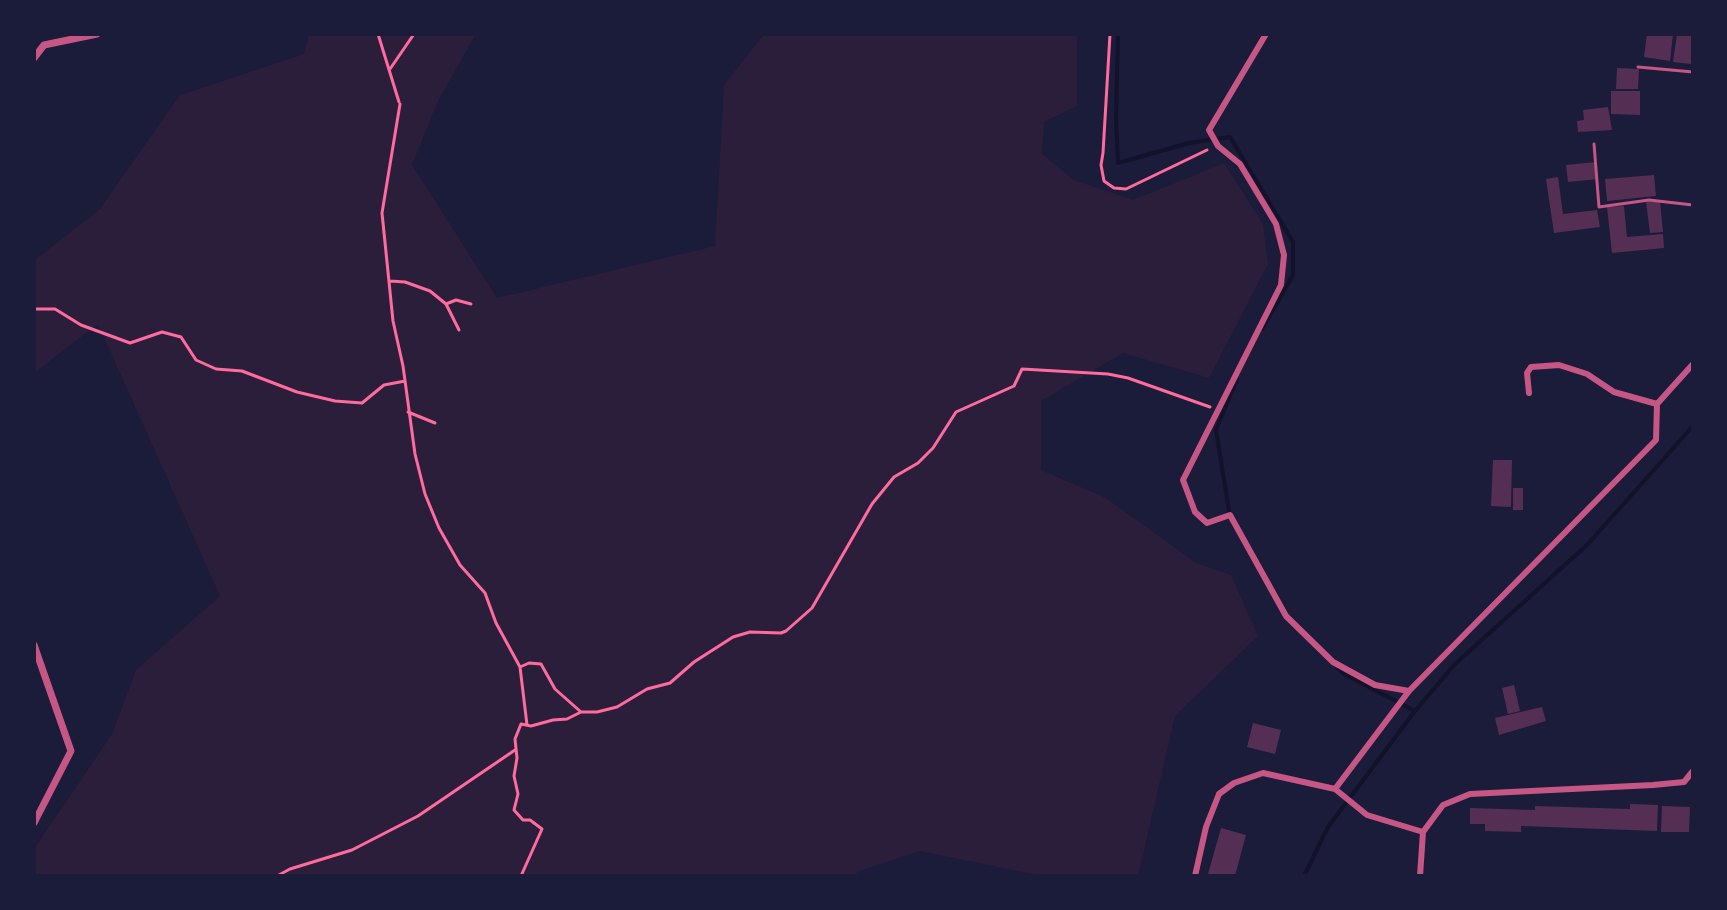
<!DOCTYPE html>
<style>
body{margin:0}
#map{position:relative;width:1727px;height:910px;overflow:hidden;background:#1b1b3a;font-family:Barlow,sans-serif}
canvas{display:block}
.frame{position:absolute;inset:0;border:36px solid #1b1b3a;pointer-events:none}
</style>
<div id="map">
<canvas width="1727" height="910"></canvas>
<div class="frame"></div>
</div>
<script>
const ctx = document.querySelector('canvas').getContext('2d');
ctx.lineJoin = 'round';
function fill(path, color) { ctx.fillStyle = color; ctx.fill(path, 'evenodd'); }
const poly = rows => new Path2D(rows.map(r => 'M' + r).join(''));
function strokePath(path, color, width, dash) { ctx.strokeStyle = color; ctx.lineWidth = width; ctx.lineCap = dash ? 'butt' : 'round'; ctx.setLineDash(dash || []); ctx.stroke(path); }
const green = poly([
 [309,34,476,34,438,101,412,165,497,298,715,246,724,85,764,34,1077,34,1077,106,1044,122,1042,154,1074,180,1133,200,1224,163,1263,224,1268,264,1209,378,1123,353,1041,401,1041,470,1106,498,1196,563,1231,575,1258,636,1175,716,1138,876,1042,876,920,851,856,872,860,876,34,876,34,849,112,734,136,670,220,596,98,324,34,373,36,259,99,210,180,95,304,54]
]);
const stream = poly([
 [1118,34,1116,118,1118,163,1189,143,1230,137,1293,242,1293,275,1262,329],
 [1230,517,1216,430,1237,379],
 [1337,667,1344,674,1415,711],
 [1304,876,1328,827,1415,711,1455,664,1587,545,1693,426]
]);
const building = poly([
 [1647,34,1673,34,1670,61,1644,57],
 [1677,34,1693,34,1691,64,1673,62],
 [1617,68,1639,69,1638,89,1616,89],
 [1611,91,1640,91,1640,115,1611,114],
 [1608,107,1612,130,1578,132,1577,121,1584,120,1583,110],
 [1596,162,1598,179,1568,182,1566,165],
 [1654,175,1656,196,1607,201,1605,179],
 [1558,177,1563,214,1597,210,1600,227,1554,233,1546,179],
 [1660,201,1663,232,1650,233,1646,202],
 [1624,206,1627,237,1663,234,1664,248,1612,253,1607,207],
 [1493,460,1512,460,1511,507,1491,506],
 [1513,488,1523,488,1523,510,1513,510],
 [1514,685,1520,711,1508,714,1502,688],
 [1542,707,1546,721,1499,735,1495,718],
 [1253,723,1281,730,1275,754,1247,747],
 [1630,804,1658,805,1657,831,1521,826,1521,832,1485,831,1485,824,1470,824,1470,808,1535,810,1535,806,1630,809],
 [1662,806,1690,807,1689,832,1661,832],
 [1221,828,1246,835,1235,876,1208,874]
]);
const path = poly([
 [378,34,399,102],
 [1110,34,1103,153,1101,165,1104,181,1114,188,1126,189,1207,150],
 [390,69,414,34],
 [400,104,382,213,393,321,403,366,415,454,425,494,439,528,460,565,485,593,496,623,520,667,527,725],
 [390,281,405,282,430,291,446,304,459,330],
 [446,304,456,300,471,304],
 [34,309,55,309,81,325,130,343,162,332,181,337,196,360,216,369,242,371,297,392,335,401,362,403,384,385,405,381],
 [408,412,435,423],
 [520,667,529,663,541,664,555,689,581,712],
 [277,876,290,869,352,850,418,816,515,750],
 [521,876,542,829,530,820,523,820,514,810,518,794,514,776,517,758,515,739,521,724,531,726,553,720,567,719,581,712,597,712,617,707,647,689,670,683,694,662,733,637,750,632,781,633,786,631,812,608,872,504,894,477,918,463,933,448,956,412,1014,386,1022,369,1108,374,1128,378,1210,407]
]);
const service = poly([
 [1638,67,1693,72],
 [1594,144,1599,207,1649,200,1693,205]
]);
const minor = poly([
 [1266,34,1209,130,1218,146,1240,164,1276,224,1284,255,1281,285,1183,480,1195,512,1207,523,1230,515,1286,616,1333,662,1375,685,1409,691],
 [1529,393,1527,373,1531,367,1559,365,1587,374,1614,392,1657,404],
 [1335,789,1367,815,1423,832],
 [1195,876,1206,827,1219,794,1234,783,1263,773,1335,789,1409,691,1656,440,1657,404,1693,364],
 [1420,876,1423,832,1443,805,1470,794,1653,785,1684,782,1693,771]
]);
const tertiary = poly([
 [34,58,44,45,97,34],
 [34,645,71,751,34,823]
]);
fill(green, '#2a1e3b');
strokePath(stream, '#12122b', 4);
fill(building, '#542f53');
strokePath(path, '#ff6b9d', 3);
strokePath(service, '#c65784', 3);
strokePath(minor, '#c65784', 6);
strokePath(tertiary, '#c65784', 7);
</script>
